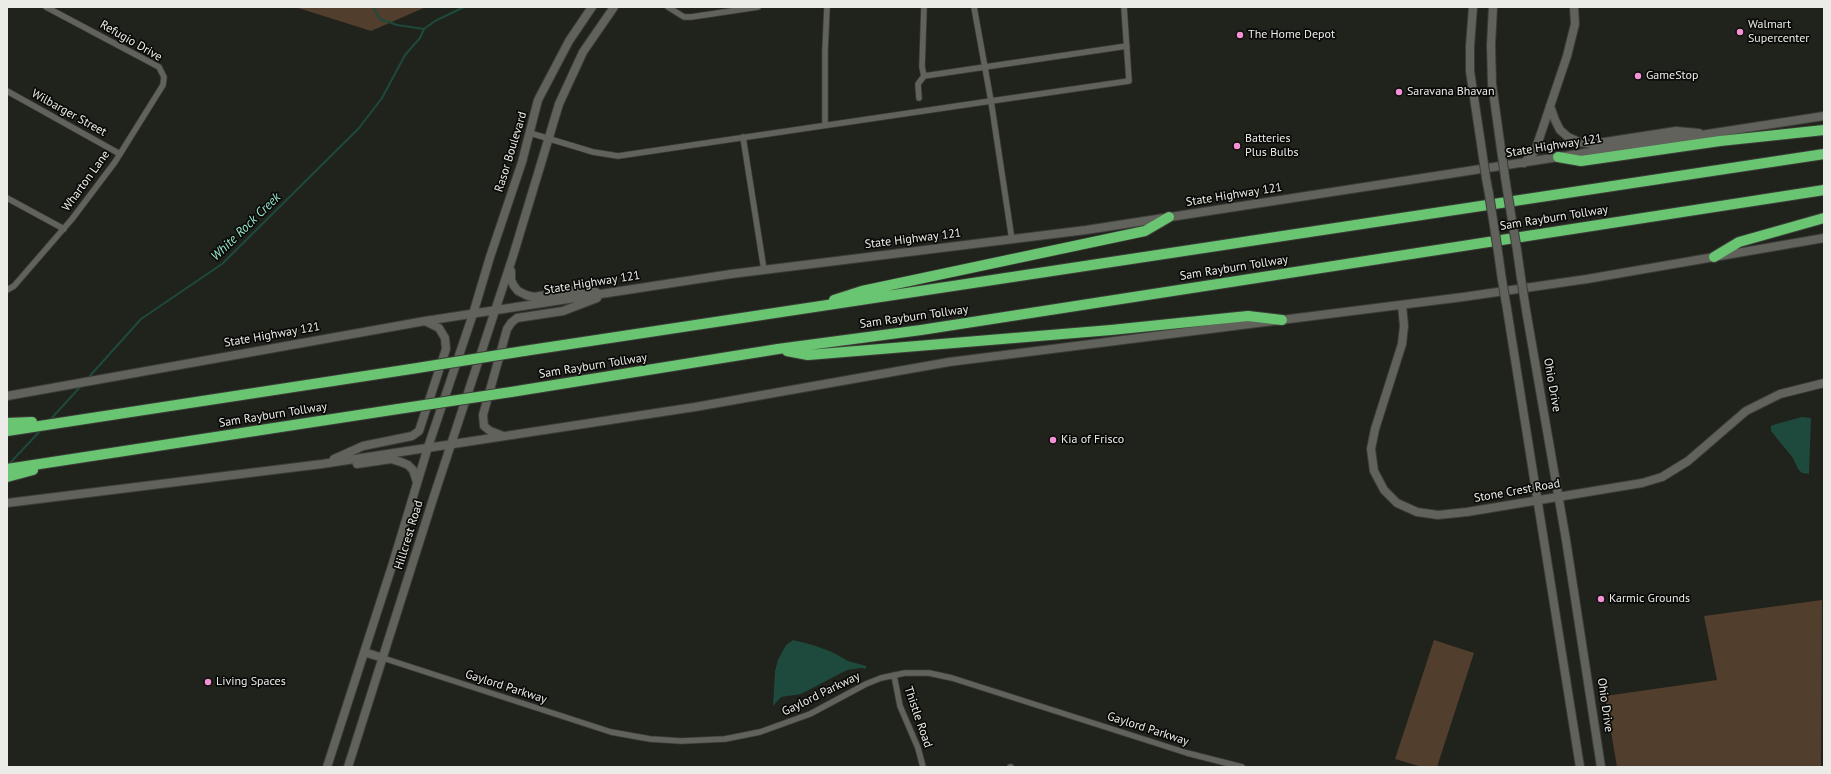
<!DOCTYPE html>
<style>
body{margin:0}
#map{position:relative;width:1831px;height:774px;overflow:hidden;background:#20221c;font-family:"PT Sans",sans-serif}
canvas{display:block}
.frame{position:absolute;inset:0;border:8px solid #ebece8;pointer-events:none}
</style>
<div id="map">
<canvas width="1831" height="774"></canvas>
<div class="frame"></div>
</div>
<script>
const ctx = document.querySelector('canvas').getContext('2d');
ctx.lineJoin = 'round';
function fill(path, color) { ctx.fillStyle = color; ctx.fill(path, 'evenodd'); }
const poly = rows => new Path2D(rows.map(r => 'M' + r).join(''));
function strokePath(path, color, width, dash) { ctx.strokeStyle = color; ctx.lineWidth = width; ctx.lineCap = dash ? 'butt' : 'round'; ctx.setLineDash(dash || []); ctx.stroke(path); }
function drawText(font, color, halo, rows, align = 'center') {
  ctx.font = font + ' "PT Sans",sans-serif'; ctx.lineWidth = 3.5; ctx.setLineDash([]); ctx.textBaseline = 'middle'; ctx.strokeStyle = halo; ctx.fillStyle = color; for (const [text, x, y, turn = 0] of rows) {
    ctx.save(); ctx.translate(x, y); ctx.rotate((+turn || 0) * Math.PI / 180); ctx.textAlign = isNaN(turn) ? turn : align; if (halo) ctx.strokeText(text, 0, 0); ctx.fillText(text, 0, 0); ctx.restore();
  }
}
const green = poly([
 [295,7,426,7,371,31],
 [1822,600,1821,767,1617,767,1605,696,1717,680,1704,616],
 [1434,640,1474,653,1437,767,1422,767,1395,759]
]);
const water = poly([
 [1802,417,1811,418,1809,474,1802,473,1798,469,1793,458,1771,431,1771,426,1776,424],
 [793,640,813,645,832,652,848,661,866,666,866,669,861,668,847,670,801,694,781,697,773,706,775,671,778,660,786,645]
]);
const stream = poly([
 [373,7,380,19,397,25,424,29],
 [88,378,141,319,222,264,359,128,382,98,405,55,420,38,424,29,435,21,464,7],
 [49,421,81,386],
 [8,465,42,429]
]);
const street = poly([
 [668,7,684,17,691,17,758,7],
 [974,7,991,101,1129,81,1124,7],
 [924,76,1127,46],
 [7,91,120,154],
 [919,98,918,84,924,76,922,67,924,7],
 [825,125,825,51,827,7],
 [530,133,593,152,618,156,991,101,1012,240],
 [743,137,764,270],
 [7,198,64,229],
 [7,290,14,286,72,219,115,162,163,85,164,77,159,67,46,7],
 [383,658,611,732,650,739,681,741,725,739,760,732,810,714,866,684,881,678,905,673,929,673,952,678,1187,753,1242,767],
 [894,675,900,706,918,748,923,767],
 [1010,767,1011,767]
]);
const secondary = poly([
 [1473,7,1470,46,1470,71,1481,144],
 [1493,7,1491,45,1492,84,1500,142],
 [1550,106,1555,120,1560,130,1568,137,1579,142,1592,144,1676,131,1699,133],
 [1524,163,1535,151,1567,56,1575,24,1574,7],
 [1505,177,1507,190],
 [1486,178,1489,194],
 [1517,250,1521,278],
 [1498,252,1502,280],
 [511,271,511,280,514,286,518,291,526,295,534,297,575,290,596,292],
 [1402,305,1404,326,1402,344,1375,429,1371,449,1374,471,1384,490,1397,503,1417,512,1438,515,1467,512,1642,483,1662,477,1688,461,1746,411,1780,394,1824,383],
 [1507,309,1580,767],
 [1526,310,1566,540,1601,767],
 [7,396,425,321,731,274,1086,230,1824,116],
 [503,436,490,431,484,426,483,415,507,329,511,323,517,318,563,311,597,298],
 [334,459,363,446,412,436,419,431,446,349,445,338,439,328,425,321],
 [357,464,391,459,401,462,408,465,413,470,417,482],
 [7,503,322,464,695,407,949,362,1463,297,1587,279,1824,238],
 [364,652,383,658],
 [327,767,393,563,428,447,473,314,490,257,522,162,538,100,569,41,592,7],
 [348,767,433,499,513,256,559,104,583,52,614,7]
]);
const highway = poly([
 [1558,157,1581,161,1720,141,1824,130],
 [1714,257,1739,242,1824,218],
 [834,300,862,291,1145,231,1169,217],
 [524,351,1824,154],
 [787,351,808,355,1111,330,1248,316,1282,320],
 [511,392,778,349,921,330,1824,190],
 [7,423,32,422],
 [7,431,411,369],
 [7,469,398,409],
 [7,477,33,470]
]);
const secondaryBridge = poly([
 [1500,142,1505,177],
 [1481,144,1486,178],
 [1507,190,1517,250],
 [1489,194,1498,252],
 [1521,278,1526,310],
 [1502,280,1507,309]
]);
const highwayBridge = poly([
 [411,369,524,351],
 [398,409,511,392]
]);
const markers = [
 [1740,32,4,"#f491d4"],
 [1240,35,4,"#f491d4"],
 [1638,76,4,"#f491d4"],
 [1399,92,4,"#f491d4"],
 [1237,146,4,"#f491d4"],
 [1053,440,4,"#f491d4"],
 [1601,599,4,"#f491d4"],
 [208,682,4,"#f491d4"]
];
const poiNames = [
 ["Walmart",1748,25],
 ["Supercenter",1748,39],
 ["The Home Depot",1248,35],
 ["GameStop",1646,76],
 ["Saravana Bhavan",1407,92],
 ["Batteries",1245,139],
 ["Plus Bulbs",1245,153],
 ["Kia of Frisco",1061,440],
 ["Karmic Grounds",1609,599],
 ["Living Spaces",216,682]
];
const streetNames = [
 ["Refugio Drive",131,41,30],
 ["Wilbarger Street",69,113,29],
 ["State Highway 121",1554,146,-9],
 ["Rasor Boulevard",511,152,-73],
 ["Wharton Lane",86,181,-54],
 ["State Highway 121",1234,195,-9],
 ["Sam Rayburn Tollway",1554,218,-9],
 ["State Highway 121",913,239,-7],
 ["Sam Rayburn Tollway",1234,268,-9],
 ["State Highway 121",592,283,-9],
 ["Sam Rayburn Tollway",914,317,-8],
 ["State Highway 121",272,335,-10],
 ["Sam Rayburn Tollway",593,366,-9],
 ["Ohio Drive",1552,385,80],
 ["Sam Rayburn Tollway",273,415,-9],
 ["Stone Crest Road",1517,491,-10],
 ["Hillcrest Road",409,535,-73],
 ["Gaylord Parkway",506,687,18],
 ["Gaylord Parkway",821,694,-26],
 ["Ohio Drive",1605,705,82],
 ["Thistle Road",918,717,71],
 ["Gaylord Parkway",1148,729,18]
];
const waterNames = [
 ["White Rock Creek",246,227,-44]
];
fill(green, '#523e2c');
fill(water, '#1e4a3e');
strokePath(stream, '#1e4a3e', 2);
strokePath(street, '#3c3c38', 7);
strokePath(secondary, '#3c3c38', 10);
strokePath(highway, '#3c3c38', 12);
strokePath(street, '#60625b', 5.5);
strokePath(secondary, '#60625b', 8);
strokePath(highway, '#69c571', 10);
strokePath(secondaryBridge, '#3c3c38', 10, []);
strokePath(highwayBridge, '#3c3c38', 12, []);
strokePath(secondaryBridge, '#60625b', 8);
strokePath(highwayBridge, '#69c571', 10);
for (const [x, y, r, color] of markers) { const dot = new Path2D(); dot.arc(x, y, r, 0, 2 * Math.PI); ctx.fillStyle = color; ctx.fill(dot); strokePath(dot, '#0a0b08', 1.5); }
drawText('12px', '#ebece8', '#0a0b08', poiNames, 'left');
drawText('12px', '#ebece8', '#0a0b08', streetNames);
drawText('italic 13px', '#96e4cc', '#0a0b08', waterNames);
</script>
